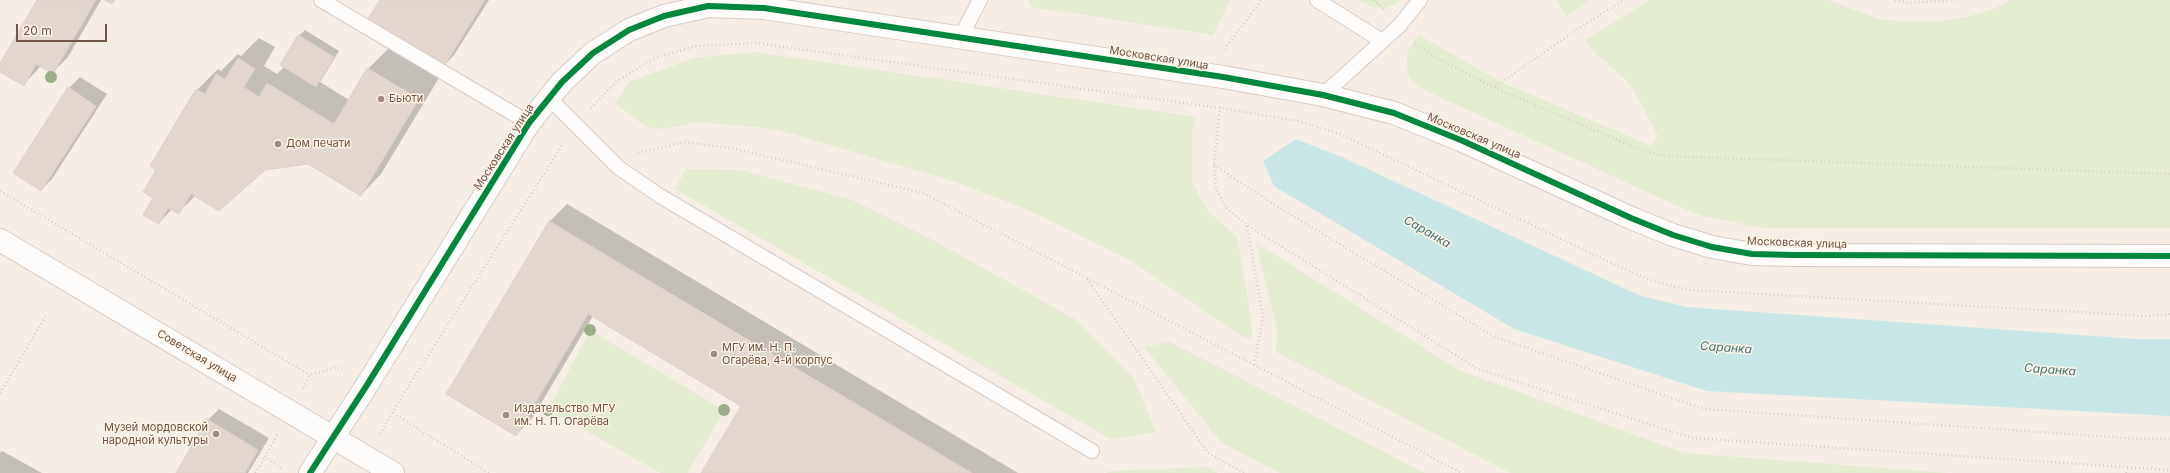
<!DOCTYPE html>
<meta charset="utf-8">
<style>
body{margin:0}
#map{position:relative;width:2170px;height:473px;overflow:hidden;background:#f6eee6;font-family:Inter,sans-serif}
canvas{display:block}
.scale{position:absolute;left:16px;top:24px;width:91px;height:18px;box-sizing:border-box;border:2px solid #725348;border-top:0;padding-left:5px;font-size:12px;line-height:14px;white-space:nowrap;color:#725348;-webkit-text-stroke:3px #fff3e6;paint-order:stroke}
</style>
<div id="map">
<canvas width="2170" height="473"></canvas>
<div class="scale">20 m</div>
</div>
<script>
const ctx = document.querySelector('canvas').getContext('2d');
ctx.lineJoin = 'round';
function fill(path, color) { ctx.fillStyle = color; ctx.fill(path, 'evenodd'); }
const poly = rows => new Path2D(rows.map(r => 'M' + r).join(''));
function strokePath(path, color, width, dash) { ctx.strokeStyle = color; ctx.lineWidth = width; ctx.lineCap = dash ? 'butt' : 'round'; ctx.setLineDash(dash || []); ctx.stroke(path); }
function drawText(font, color, halo, rows, align = 'center') {
  ctx.font = font + ' Inter,sans-serif'; ctx.lineWidth = 3; ctx.setLineDash([]); ctx.textBaseline = 'middle'; ctx.strokeStyle = halo; ctx.fillStyle = color; for (const [text, x, y, turn = 0] of rows) {
    ctx.save(); ctx.translate(x, y); ctx.rotate((+turn || 0) * Math.PI / 180); ctx.textAlign = isNaN(turn) ? turn : align; if (halo) ctx.strokeText(text, 0, 0); ctx.fillText(text, 0, 0); ctx.restore();
  }
}
const green = poly([
 [1028,0,1230,0,1213,35,1032,7],
 [1358,0,1400,0,1394,5,1384,8,1373,7],
 [1556,0,1591,0,1566,16],
 [1650,0,1828,0,1881,20,1936,22,1967,17,1996,8,2010,0,2170,0,2170,228,1766,228,1738,223,1702,216,1671,203,1420,88,1409,78,1406,64,1408,51,1419,35,1499,81,1652,146,1658,136,1635,92,1626,80,1594,52,1585,40],
 [756,52,1196,117,1192,132,1192,182,1208,211,1237,237,1251,318,1252,339,1241,336,1130,260,1028,210,956,182,775,129,698,122,663,129,646,127,615,103,629,82,694,58],
 [686,169,740,170,850,199,929,238,1078,321,1134,379,1156,432,1112,440,675,189],
 [1256,243,1459,370,1684,453,1949,473,1511,473,1276,352,1277,330],
 [590,330,724,410,688,473,661,473,548,410],
 [1170,342,1425,473,1280,473,1222,443,1144,347],
 [1208,467,1218,473,1107,473,1107,471]
]);
const water = poly([
 [1296,139,1344,158,1641,296,1686,307,2137,339,2170,339,2170,416,1707,391,1514,329,1274,186,1263,161]
]);
const shadow = poly([
 [38,0,101,0,68,57,53,72,41,66,24,84,0,70,0,65],
 [381,0,489,0,454,55,443,67],
 [305,30,339,51,320,82,349,100,368,69,389,48,439,78,381,174,361,195,308,163,265,169,195,196,178,213,172,209,159,223,155,198,158,170,197,90,218,69,221,71,238,54,241,56,259,38,275,47,264,66,277,74,285,66,299,36],
 [80,77,107,94,52,179,41,190,69,88],
 [567,204,1018,473,702,473,742,406,593,316,533,417,516,435,447,394,550,221],
 [219,409,269,438,248,473,177,473,208,420],
 [2,451,42,473,0,473,0,453]
]);
const building = poly([
 [37,0,96,0,53,74,36,64,24,86,0,72,0,63,37,0],
 [105,0,115,0,112,4,105,0],
 [380,0,485,0,443,68,367,20,380,0],
 [298,35,334,57,316,87,280,65,298,35],
 [238,58,255,69,244,87,259,97,267,83,334,124,367,68,419,99,361,196,308,164,265,170,219,211,191,194,179,214,168,208,159,224,143,215,153,198,143,192,156,170,150,166,196,89,205,94,216,74,225,79,238,58],
 [68,87,96,106,41,191,13,173,68,87],
 [549,221,972,473,701,473,741,406,588,314,516,436,446,394,549,221],
 [207,419,258,450,245,473,176,473,207,419]
]);
const path = poly([
 [1374,0,1384,10],
 [1895,0,1908,3,1956,0],
 [1414,43,1435,57,1495,88,1646,152,1665,156,2170,174],
 [1226,50,1227,46,1262,0],
 [1495,87,1576,30,1624,0],
 [1220,107,1214,165,1216,189,1226,208,1247,225,1478,369,1692,438,2170,470],
 [591,108,616,82,652,59,696,46,756,43,1220,108,1298,121,1340,134,1622,268,1656,282,1691,290,2147,316,2170,314],
 [638,153,685,142,736,149,923,193,1462,473],
 [1214,165,1281,209,1495,337,1704,409,2141,439,2170,439],
 [0,191,310,375],
 [1247,226,1263,318,1254,365],
 [1087,279,1208,453,1244,473],
 [303,388,310,375,337,367,344,371],
 [0,393,47,314],
 [393,413,489,473],
 [380,434,398,403,563,144],
 [277,435,265,457,284,470],
 [255,473,265,457],
 [2126,473,2128,467]
]);
const lane = poly([
 [321,0,529,123],
 [1317,0,1382,41],
 [960,38,980,0],
 [1323,95,1399,26,1420,0],
 [549,98,619,168,660,196,1092,451]
]);
const street = poly([
 [0,240,393,473],
 [310,473,367,385,529,123,562,82,593,53,629,30,664,16,708,6,764,8,1223,77,1323,95,1394,113,1463,141,1631,218,1673,235,1712,247,1752,254,1793,255,2170,256]
]);
const cycleway = poly([
 [310,473,367,385,529,123,562,82,593,53,629,30,664,16,708,6,764,8,1223,77,1323,95,1394,113,1463,141,1631,218,1673,235,1712,247,1752,254,1793,255,2170,256]
]);
const trees = [
 [51,77],
 [590,330],
 [548,410],
 [724,410]
];
const markers = [
 [381,99,4,"#a0897f"],
 [278,144,4,"#a0897f"],
 [714,354,4,"#a0897f"],
 [506,415,4,"#a0897f"],
 [216,434,4,"#a0897f"]
];
const streetNames = [
 ["Московская улица",1159,58,9],
 ["Московская улица",1474,136,23],
 ["Московская улица",504,147,-57],
 ["Московская улица",1797,243,2],
 ["Советская улица",197,356,31]
];
const poiNames = [
 ["Бьюти",389,99],
 ["Дом печати",286,144],
 ["МГУ им. Н. П.",722,348],
 ["Огарёва, 4-й корпус",722,361],
 ["Издательство МГУ",514,409],
 ["им. Н. П. Огарёва",514,422],
 ["Музей мордовской",208,428,"right"],
 ["народной культуры",208,441,"right"]
];
const waterNames = [
 ["Саранка",1427,232,30],
 ["Саранка",1726,348,4],
 ["Саранка",2050,370,4]
];
fill(green, '#e3ebd1');
fill(water, '#c8e6e5');
fill(shadow, '#0003');
fill(building, '#e2d6ce');
strokePath(building, '#ded0c8', 1);
strokePath(lane, '#d7cbc4', 16);
strokePath(street, '#d7cbc4', 24);
strokePath(path, '#d7ccc8', 2.5, [1, 3]);
strokePath(lane, '#fefcfb', 14);
strokePath(street, '#fefcfb', 22);
strokePath(cycleway, '#00873e', 6);
ctx.fillStyle = '#9dad8b';
for (const [x, y] of trees) { ctx.beginPath(); ctx.arc(x, y, 6, 0, 2 * Math.PI); ctx.fill(); }
for (const [x, y, r, color] of markers) { const dot = new Path2D(); dot.arc(x, y, r, 0, 2 * Math.PI); ctx.fillStyle = color; ctx.fill(dot); strokePath(dot, '#fff3e6', 1.5); }
drawText('11px', '#725348', '#fff3e6', streetNames);
drawText('11px', '#725348', '#fff3e6', poiNames, 'left');
drawText('italic 12px', '#3c7378', '#fff3e6', waterNames);
</script>
